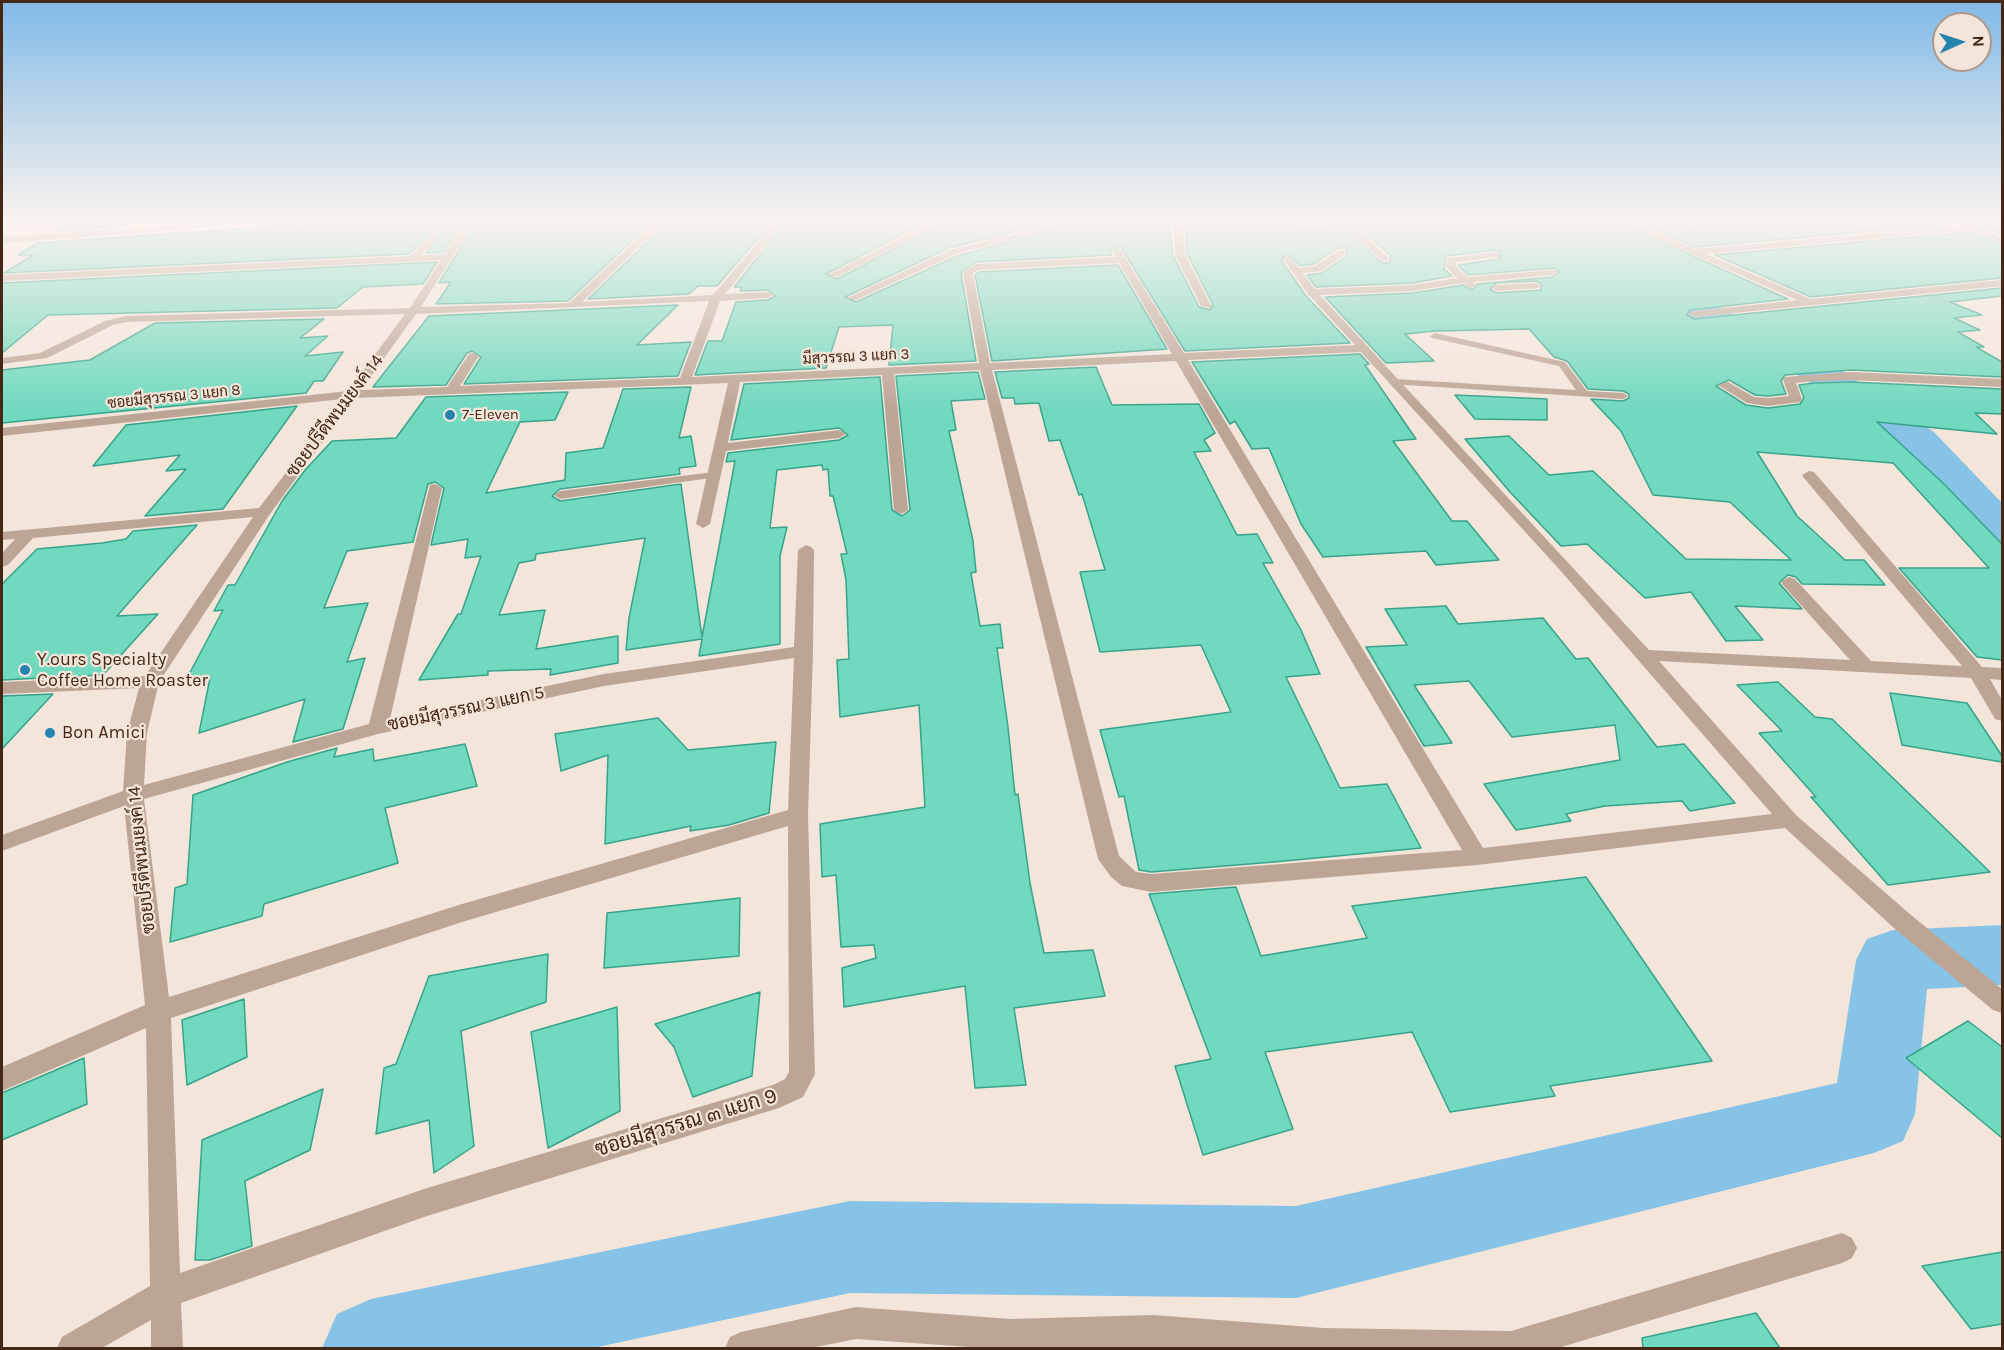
<!DOCTYPE html>
<meta charset="utf-8">
<style>
body{margin:0}
#map{position:relative;width:2004px;height:1350px;overflow:hidden;background:#f4e5db;font-family:Karla,sans-serif}
canvas{display:block}
.frame{position:absolute;inset:0;border:3px solid #442714;pointer-events:none}
.north{position:absolute;left:1932px;top:12px;width:60px;height:60px;box-sizing:border-box;background:#f4e5db;border:2px solid #ae998b;border-radius:50%;rotate:87deg;font-size:16px;font-weight:700;line-height:24px;text-align:center;color:#442714}
.north::after{content:'';display:block;margin:auto;width:21px;height:27px;background:#2583af;clip-path:polygon(50% 0,100% 100%,50% 72%,0 100%)}
</style>
<div id="map">
<canvas width="2004" height="1350"></canvas>
<div class="frame"></div>
<div class="north">N</div>
</div>
<script>
const ctx = document.querySelector('canvas').getContext('2d');
ctx.lineJoin = 'round';
const poly = rows => new Path2D(rows.map(r => 'M' + r).join(''));
function fill(path, color) { ctx.fillStyle = color; ctx.fill(path, 'evenodd'); }
function strokePath(path, color, width, dash) { ctx.strokeStyle = color; ctx.lineWidth = width; ctx.lineCap = dash ? 'butt' : 'round'; ctx.setLineDash(dash || []); ctx.stroke(path); }
function drawText(font, color, halo, rows, align = 'center') {
  ctx.font = font + ' Karla,Sarabun,sans-serif'; ctx.lineWidth = 4.5; ctx.setLineDash([]); ctx.textBaseline = 'middle'; ctx.strokeStyle = halo; ctx.fillStyle = color; for (const [text, x, y, turn = 0] of rows) {
    ctx.save(); ctx.translate(x, y); ctx.rotate((+turn || 0) * Math.PI / 180); ctx.textAlign = isNaN(turn) ? turn : align; if (halo) ctx.strokeText(text, 0, 0); ctx.fillText(text, 0, 0); ctx.restore();
  }
}
const river = poly([
 [1633,260,1669,273,1696,295,1832,364,1934,432,2002,503,2002,543,1986,539,1906,450,1806,380,1674,309,1647,287,1622,275,1618,269,1622,263,1633,260],
 [2002,925,2002,985,1927,989,1915,1114,1903,1141,1874,1153,1296,1298,850,1293,593,1348,322,1348,337,1314,371,1299,850,1201,1296,1206,1837,1083,1856,960,1867,939,1893,930,2002,925]
]);
const building = poly([
 [71,221,174,221,56,231,71,221],
 [357,221,463,221,444,252,426,253,440,237,433,232,409,254,4,273,33,255,18,255,38,243,296,225,292,228,357,221],
 [477,221,550,221,651,223,568,301,436,304,451,282,439,283,477,221],
 [681,221,773,221,717,286,698,286,689,294,588,299,667,223,681,221],
 [787,221,928,221,826,274,837,279,948,221,1057,221,949,248,845,297,856,302,957,256,1087,221,1169,221,1173,255,1199,307,1210,310,1213,305,1187,253,1186,232,1183,221,1291,221,1299,228,1340,226,1382,263,1390,263,1390,255,1356,225,1435,223,1433,222,1615,221,1788,299,1690,310,1687,315,1694,319,2002,288,2002,296,1950,302,1982,315,1954,318,1980,330,1958,332,1984,347,1976,347,2002,362,2002,377,1851,370,1785,375,1781,381,1786,394,1768,396,1755,395,1729,380,1716,386,1746,405,1768,408,1800,404,1804,398,1799,385,1814,383,1851,382,2002,389,2002,414,1975,413,1997,434,1877,422,1943,483,2002,544,2002,660,1977,657,1899,568,1989,568,1893,463,1757,452,1797,516,1845,560,1864,560,1885,585,1802,584,1796,577,1788,575,1779,583,1802,609,1735,606,1763,640,1726,641,1691,592,1645,598,1587,544,1561,546,1510,492,1465,439,1509,436,1549,475,1593,471,1686,559,1791,560,1730,502,1653,495,1621,431,1591,399,1623,401,1629,398,1629,394,1623,391,1588,389,1567,361,1554,357,1529,329,1435,331,1405,334,1434,361,1386,363,1325,297,1413,293,1463,285,1472,290,1478,284,1552,277,1559,272,1555,268,1468,275,1458,265,1499,259,1501,252,1496,250,1446,256,1444,269,1452,276,1413,283,1316,287,1307,275,1322,273,1346,256,1347,248,1338,248,1314,264,1300,266,1287,254,1281,260,1306,296,1350,343,1185,351,1121,247,1110,250,1112,255,976,262,961,273,976,361,889,365,893,325,839,327,826,368,695,375,708,341,722,341,736,302,768,300,775,296,768,290,740,291,742,287,734,287,787,221],
 [1535,281,1541,283,1541,290,1497,293,1490,289,1497,283,1535,281],
 [1636,221,1672,221,1695,231,1697,221,1952,221,1953,224,1695,247,1636,221],
 [1971,221,2002,221,2002,235,1971,221],
 [1971,232,2002,245,2002,278,1811,297,1715,255,1971,232],
 [437,262,423,284,363,287,337,308,48,315,2,353,2,283,437,262],
 [1118,265,1167,349,992,361,975,275,979,272,1118,265],
 [678,305,637,345,691,342,678,376,464,384,481,357,472,351,467,353,446,385,373,387,429,316,678,305],
 [324,319,300,338,328,336,305,356,343,352,323,381,314,381,306,393,2,423,2,370,90,360,155,323,324,319],
 [1360,354,1369,364,1365,365,1416,439,1393,441,1452,521,1467,521,1499,560,1436,565,1426,551,1323,557,1301,524,1269,448,1252,449,1235,421,1230,424,1192,362,1360,354],
 [1096,367,1112,405,1199,404,1215,433,1204,440,1211,451,1194,452,1237,535,1257,534,1273,563,1263,563,1301,630,1320,674,1286,677,1340,788,1387,784,1421,848,1274,862,1151,872,1139,870,1124,796,1119,797,1100,730,1231,712,1201,645,1100,652,1080,572,1105,570,1082,494,1079,495,1060,440,1049,441,1039,403,1015,404,1014,398,1002,398,995,372,1096,367],
 [978,372,985,399,951,401,956,430,949,431,973,541,976,572,971,573,980,626,1000,624,1003,648,997,648,1008,727,1015,795,1018,794,1030,883,1044,953,1093,950,1105,996,1014,1008,1026,1085,975,1088,965,986,844,1007,842,968,876,958,874,945,841,947,836,875,822,877,820,824,925,807,919,705,840,717,837,660,849,659,846,580,841,554,847,554,833,496,830,496,828,469,823,470,822,465,777,470,770,528,787,527,780,556,780,644,699,656,702,639,626,650,629,618,645,538,536,554,535,560,519,563,499,615,545,610,536,649,618,636,618,663,550,675,551,669,488,671,488,675,419,680,458,614,461,614,481,556,465,558,468,539,431,545,444,488,435,482,428,484,413,542,347,551,324,608,368,603,347,662,365,658,343,729,293,742,305,699,199,733,210,678,185,682,223,610,214,611,228,585,235,585,282,501,306,469,332,441,396,438,426,397,568,392,555,420,520,422,486,493,565,480,566,453,603,448,623,389,691,387,679,438,691,436,696,466,679,468,680,474,560,489,552,496,560,501,681,484,702,637,735,461,726,462,728,453,839,440,848,435,839,428,731,440,744,384,880,377,892,510,902,516,910,510,896,376,978,372],
 [1455,395,1547,399,1547,420,1475,419,1455,395],
 [297,406,223,509,145,516,186,469,166,471,180,455,93,466,126,425,297,406],
 [197,525,117,616,158,614,103,675,2,680,2,584,37,549,102,543,126,539,133,531,197,525],
 [1446,606,1458,624,1543,618,1576,659,1588,658,1657,747,1684,744,1735,803,1690,811,1682,801,1605,806,1566,814,1571,821,1516,830,1484,784,1620,760,1615,725,1512,737,1469,681,1414,685,1452,743,1424,746,1366,647,1407,645,1385,609,1446,606],
 [1778,682,1815,717,1832,719,1990,872,1888,885,1811,797,1816,797,1759,733,1782,731,1737,685,1778,682],
 [1890,693,1967,703,2002,756,2002,762,1902,745,1890,693],
 [53,694,2,749,2,696,53,694],
 [658,718,688,750,776,742,769,813,729,825,690,831,691,826,605,844,608,755,561,771,555,734,658,718],
 [465,744,477,786,385,808,398,863,264,904,262,916,170,942,175,888,187,884,193,795,287,762,337,748,334,757,373,749,374,761,465,744],
 [1586,877,1712,1061,1550,1086,1555,1096,1450,1112,1412,1032,1265,1052,1293,1129,1203,1155,1175,1066,1211,1059,1149,894,1236,887,1261,956,1367,938,1352,906,1586,877],
 [740,898,739,956,604,968,607,913,740,898],
 [548,954,546,1002,461,1031,474,1146,434,1173,429,1120,376,1134,384,1068,396,1064,429,976,548,954],
 [760,992,752,1076,693,1097,674,1047,655,1024,760,992],
 [244,999,247,1057,187,1085,182,1020,244,999],
 [617,1007,620,1111,548,1148,531,1032,617,1007],
 [1968,1021,2002,1047,2002,1138,1906,1058,1968,1021],
 [84,1058,87,1104,2,1140,2,1093,84,1058],
 [323,1089,310,1150,245,1181,252,1246,210,1260,195,1260,202,1140,323,1089],
 [2002,1252,2002,1324,1971,1329,1922,1266,2002,1252],
 [1756,1313,1780,1348,1643,1348,1642,1338,1756,1313]
]);
const lane = poly([
 [1435,333,1565,362,1587,391,1623,393,1628,396,1623,399,1391,384,1391,380,1395,379,1576,390,1559,366,1432,338,1430,336,1435,333],
 [714,472,720,475,718,477,560,499,554,495,560,491,714,472]
]);
const street = poly([
 [241,221,291,221,2,243,2,237,241,221],
 [466,221,475,221,421,307,569,303,656,221,666,221,582,302,713,295,776,221,785,221,725,294,768,292,773,295,768,298,720,301,692,377,979,363,963,273,976,264,1116,257,1112,251,1120,249,1184,353,1355,345,1308,294,1283,259,1288,256,1299,268,1315,266,1339,250,1345,250,1345,254,1321,271,1303,273,1315,289,1413,285,1457,278,1446,267,1448,258,1496,252,1499,253,1499,257,1456,262,1456,266,1467,277,1555,270,1557,272,1552,275,1473,282,1476,285,1471,288,1463,283,1413,291,1320,295,1649,650,1850,660,1783,585,1781,582,1789,577,1795,579,1871,661,1962,666,1804,478,1802,475,1809,471,1814,472,1982,667,2002,668,2002,680,1990,679,2002,700,2002,721,1995,719,1971,678,1659,661,1796,815,1911,915,2002,989,2002,1013,1993,1010,1895,929,1785,828,1477,865,1151,892,1122,886,1111,877,1098,859,980,370,894,374,908,510,901,514,894,510,882,375,740,382,728,443,839,430,846,434,839,438,726,451,710,524,703,528,696,524,728,383,355,398,270,514,159,682,147,733,144,785,369,724,430,485,435,484,442,488,390,719,604,674,794,647,798,550,806,545,811,547,814,550,813,651,808,815,815,1074,803,1097,779,1108,427,1216,181,1303,183,1348,151,1348,151,1320,102,1348,57,1348,62,1337,150,1286,146,1028,2,1091,2,1067,145,1005,124,806,2,851,2,835,123,791,127,733,139,688,2,694,2,682,145,676,253,517,33,538,8,565,2,567,2,553,15,539,2,540,2,532,259,508,342,399,2,436,2,428,348,391,405,314,126,322,113,325,47,358,2,364,2,358,40,353,105,321,126,316,410,308,441,260,2,281,2,275,410,256,433,234,438,237,421,255,445,254,466,221],
 [1119,263,1172,354,990,363,973,274,978,270,1119,263],
 [709,301,680,378,460,386,479,356,473,353,469,354,447,387,361,390,416,314,709,301],
 [1361,352,1559,569,1772,814,1483,848,1188,360,1361,352],
 [1176,361,1462,850,1151,874,1136,872,1119,856,992,370,1176,361],
 [794,658,788,810,462,904,169,997,144,799,378,734,604,686,794,658],
 [788,826,789,1072,785,1079,773,1085,427,1188,180,1273,171,1018,462,922,788,826],
 [934,221,946,221,837,277,828,275,934,221],
 [1068,221,1085,221,956,254,856,300,847,298,950,250,1068,221],
 [1171,221,1180,221,1184,232,1185,254,1211,306,1210,308,1201,306,1175,254,1174,232,1171,221],
 [1338,221,1348,221,1388,257,1388,261,1382,261,1338,221],
 [1617,221,1629,221,1695,249,1960,226,1954,222,1964,221,2002,237,2002,243,1971,230,1706,254,1811,299,2002,280,2002,286,1694,317,1689,314,1690,312,1797,300,1617,221],
 [1535,283,1539,284,1539,288,1497,291,1492,288,1497,285,1535,283],
 [1851,372,2002,379,2002,387,1851,380,1814,381,1796,383,1802,399,1800,402,1768,406,1747,403,1718,385,1728,382,1754,397,1768,398,1789,396,1783,380,1785,377,1851,372],
 [1842,1233,1852,1238,1857,1248,1852,1258,1842,1263,1558,1348,983,1348,856,1339,811,1348,725,1348,730,1337,741,1332,856,1307,1010,1319,1153,1315,1324,1328,1511,1331,1842,1233]
]);
const markers = [
 [450,415,6,"#2583af"],
 [25,670,6,"#2583af"],
 [50,733,6,"#2583af"]
];
const farStreetnames = [
 ["มีสุวรรณ 3 แยก 3",856,357,-3],
 ["ซอยมีสุวรรณ 3 แยก 8",174,397,-6]
];
const farPoinames = [
 ["7-Eleven",462,415]
];
const streetNames = [
 ["ซอยปรีดีพนมยงค์ 14",335,416,-53],
 ["ซอยมีสุวรรณ 3 แยก 5",466,709,-12],
 ["ซอยปรีดีพนมยงค์ 14",142,860,-96]
];
const poiNames = [
 ["Y.ours Specialty",37,660],
 ["Coffee Home Roaster",37,681],
 ["Bon Amici",62,733]
];
const nearStreetnames = [
 ["ซอยมีสุวรรณ ๓ แยก 9",686,1123,-17]
];
fill(river, '#86c3e6');
fill(building, '#70d9be');
strokePath(building, '#35a48a', 1.5);
fill(lane, '#bda595');
fill(street, '#bda595');
const sky = ctx.createLinearGradient(0, 0, 0, 410);
sky.addColorStop(0, '#81bae7');
sky.addColorStop(0.54, '#faf3ef');
sky.addColorStop(1, '#faf3ef00');
ctx.fillStyle = sky;
ctx.fillRect(0, 0, 2004, 410);
for (const [x, y, r, color] of markers) { const dot = new Path2D(); dot.arc(x, y, r, 0, 2 * Math.PI); ctx.fillStyle = color; ctx.fill(dot); strokePath(dot, '#f4e5db', 2); }
drawText('15px', '#442714', '#f4e5db', farStreetnames);
drawText('15px', '#442714', '#f4e5db', farPoinames, 'left');
drawText('18px', '#442714', '#f4e5db', streetNames);
drawText('18px', '#442714', '#f4e5db', poiNames, 'left');
drawText('21px', '#442714', '#f4e5db', nearStreetnames);
</script>
